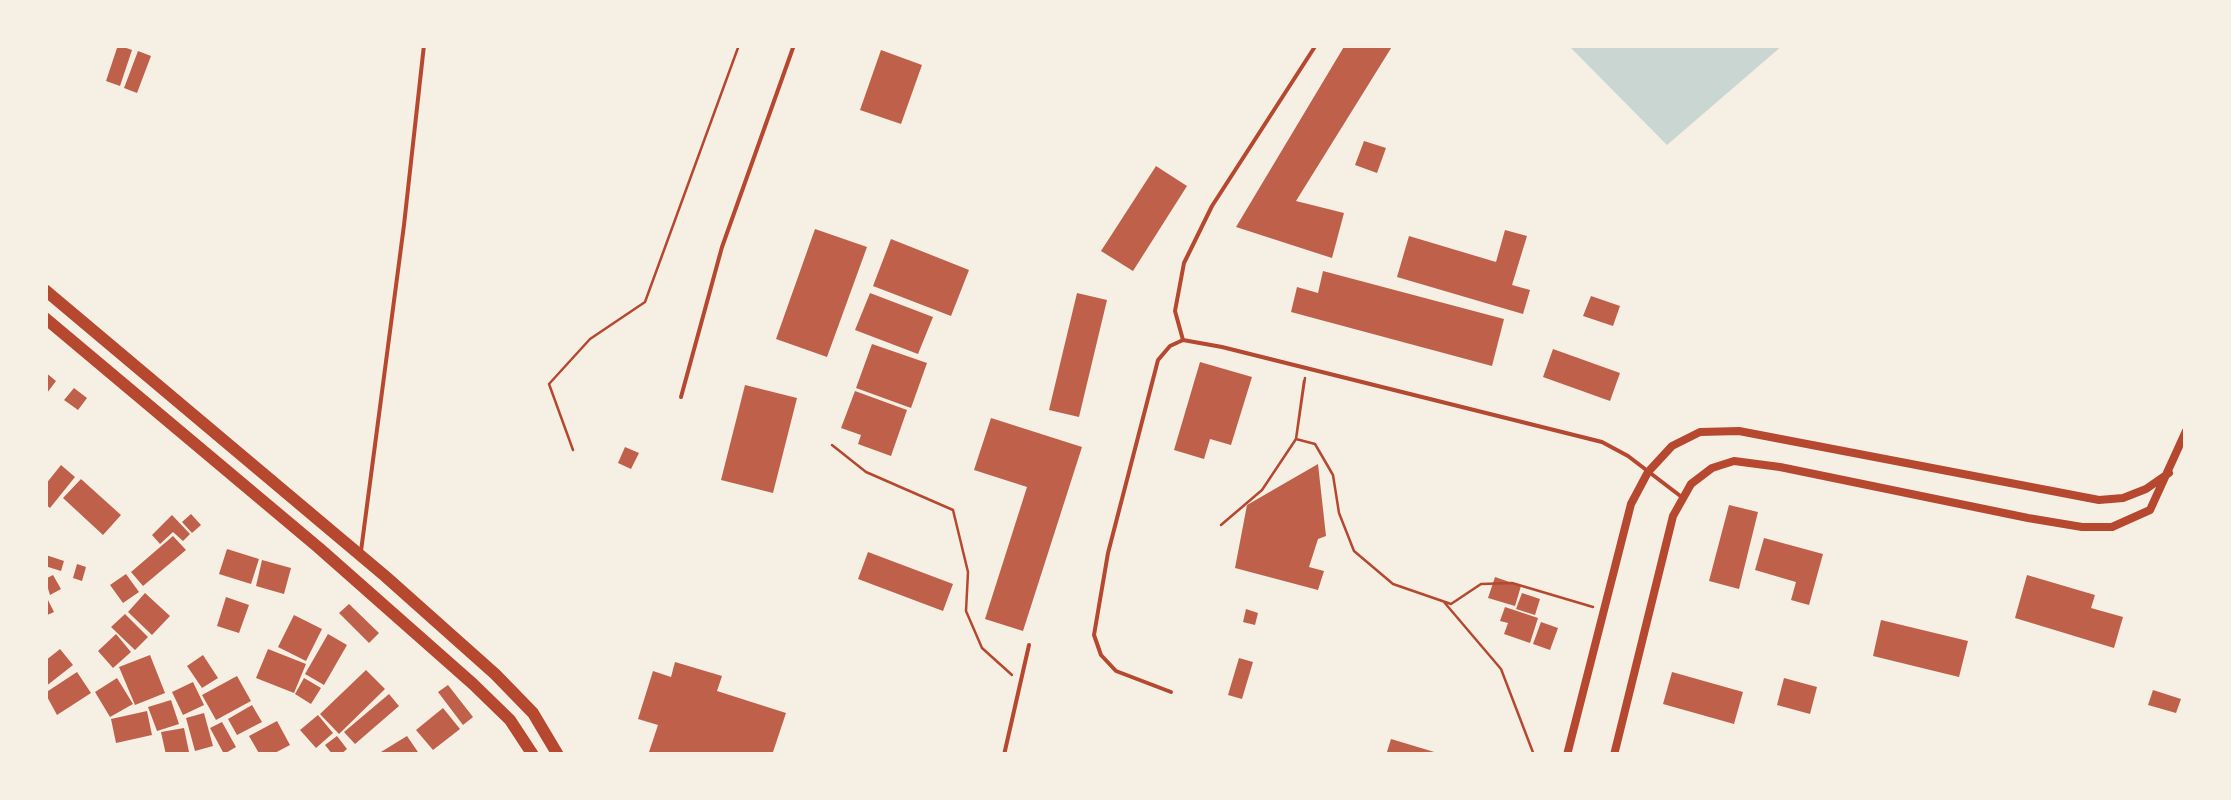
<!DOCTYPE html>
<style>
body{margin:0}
#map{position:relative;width:2231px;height:800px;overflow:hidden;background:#f6efe4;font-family:"Alegreya Sans",sans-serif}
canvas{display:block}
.frame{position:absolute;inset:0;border:48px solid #f6efe4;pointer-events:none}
</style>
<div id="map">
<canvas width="2231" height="800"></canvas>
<div class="frame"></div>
</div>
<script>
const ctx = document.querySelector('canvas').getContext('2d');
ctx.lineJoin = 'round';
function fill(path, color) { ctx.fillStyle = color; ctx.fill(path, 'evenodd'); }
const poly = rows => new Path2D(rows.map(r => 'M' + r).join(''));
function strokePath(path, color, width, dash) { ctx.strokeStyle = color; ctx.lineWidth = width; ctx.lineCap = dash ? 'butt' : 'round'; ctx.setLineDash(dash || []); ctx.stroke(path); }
const water = poly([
 [1568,45,1783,45,1667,145]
]);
const building = poly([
 [118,45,132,50,120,86,106,81],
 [1345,45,1393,45,1296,201,1344,213,1332,258,1236,227],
 [881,50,922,65,901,124,860,110],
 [138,51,151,56,137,93,124,88],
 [1364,141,1386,148,1377,173,1355,165],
 [1156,166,1187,186,1133,271,1101,251],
 [815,229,867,247,827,357,776,339],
 [1505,230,1527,236,1512,285,1530,290,1523,314,1397,277,1409,236,1496,262],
 [891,239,969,270,951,316,873,286],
 [1323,271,1504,319,1492,366,1291,312,1297,287,1318,293],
 [870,293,933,317,918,354,855,330],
 [1077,293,1107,300,1079,417,1049,410],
 [1591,296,1620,306,1613,326,1583,316],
 [872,344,927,363,911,408,856,388],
 [1553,349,1620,373,1610,401,1543,377],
 [1200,362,1252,377,1231,445,1210,439,1204,459,1174,450],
 [45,372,56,381,47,393,45,391],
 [745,385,797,398,773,493,721,480],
 [74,388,87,398,78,410,64,400],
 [855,391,907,410,891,456,858,444,861,435,841,428],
 [991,418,1082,447,1023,631,985,619,1027,487,974,470],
 [625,447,639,453,631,469,618,463],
 [1318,464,1326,536,1318,539,1309,567,1324,571,1318,590,1235,568,1247,505],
 [61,465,75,477,50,508,45,504,45,485],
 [81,479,121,515,103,535,63,498],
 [1729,505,1758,512,1739,589,1709,581],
 [191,514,201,525,192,533,182,522],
 [172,515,190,534,183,541,173,532,160,544,152,535],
 [173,536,186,550,143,586,131,572],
 [1764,538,1823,554,1809,605,1791,600,1796,582,1755,570],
 [227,549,259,559,251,584,219,574],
 [868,552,953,584,943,611,858,579],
 [46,555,64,561,61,571,45,566],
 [262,560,291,568,284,594,256,586],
 [77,564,86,567,82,581,73,578],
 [126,574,139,592,123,603,110,585],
 [53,575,61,589,50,595,45,579],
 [2027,575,2095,595,2091,608,2123,617,2114,648,2015,618],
 [1495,577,1521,586,1515,606,1488,598],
 [145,593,170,616,152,635,128,612],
 [1522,593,1540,599,1535,615,1516,609],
 [45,594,54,612,45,616],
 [226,597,249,605,239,633,217,626],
 [349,604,379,633,369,643,339,613],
 [1505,607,1538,618,1530,643,1504,634,1508,623,1500,621],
 [1246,609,1258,613,1255,625,1243,622],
 [125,614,148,637,135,650,111,627],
 [294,615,322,629,306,661,278,647],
 [1881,620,1968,641,1959,677,1873,656],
 [1541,622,1558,628,1550,650,1533,644],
 [116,634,131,652,113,668,98,651],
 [328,634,347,645,324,685,305,674],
 [60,649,73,665,45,687,45,661],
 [268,649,306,664,294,693,256,678],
 [150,655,165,693,135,705,119,667],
 [203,655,218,678,202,688,187,666],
 [1239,658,1253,662,1242,699,1228,695],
 [675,662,722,676,717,691,786,713,772,755,648,755,658,725,638,719,653,671,671,677],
 [366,670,385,689,339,734,320,714],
 [77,672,91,693,57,715,45,693],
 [1672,672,1743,692,1734,724,1663,704],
 [237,676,251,701,216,720,202,695],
 [117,678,133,704,110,717,95,692],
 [304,678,321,688,311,704,295,694],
 [1784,678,1817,687,1810,714,1777,705],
 [193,682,204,705,183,715,172,692],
 [448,685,473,717,463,725,438,692],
 [2153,690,2181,699,2176,713,2148,705],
 [389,694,399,706,355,744,344,732],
 [171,700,179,724,157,731,148,707],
 [252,705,262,722,237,735,228,719],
 [443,708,460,729,433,750,416,730],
 [147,711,152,735,116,743,111,719],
 [204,713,213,746,195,751,186,718],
 [318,715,333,733,316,748,300,730],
 [277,721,290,745,271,755,260,755,249,736],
 [222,722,236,747,224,754,210,728],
 [184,728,189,752,166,755,161,732],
 [337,736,347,749,340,755,333,755,325,745],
 [407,736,420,755,376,755],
 [1391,739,1441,754,1441,755,1386,755]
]);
const path = poly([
 [1304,381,1296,439,1315,444,1333,475,1339,513,1354,551,1393,584,1451,604,1481,584,1512,583,1593,607],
 [832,445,866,472,953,510,968,572,966,611,982,648,1012,675],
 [573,450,549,384,590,339,645,302,739,45],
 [1221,525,1262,490,1296,439,1305,378],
 [1444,602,1501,669,1534,755]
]);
const service = poly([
 [1183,340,1175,311,1184,263,1212,206,1316,45],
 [681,397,722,247,794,45],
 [361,551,404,225,424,45],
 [1171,692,1116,671,1101,655,1094,635,1108,553,1158,360,1170,346,1183,340,1222,347,1602,442,1628,456,1683,498],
 [1004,755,1029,645]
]);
const minor = poly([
 [1567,755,1631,504,1648,472,1672,446,1700,432,1739,431,2099,500,2123,498,2146,489,2169,473],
 [1614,755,1673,516,1691,484,1712,468,1734,461,1780,467,2028,518,2082,527,2112,527,2150,510,2186,431]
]);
const primary = poly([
 [45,290,385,576,495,674,533,713,558,755],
 [45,318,319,548,473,684,510,720,533,755]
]);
fill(water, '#c9d6d2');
fill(building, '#bf614a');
strokePath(path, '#b5482f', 2.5);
strokePath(service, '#b5482f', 4);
strokePath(minor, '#b5482f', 8);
strokePath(primary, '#b5482f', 12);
</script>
